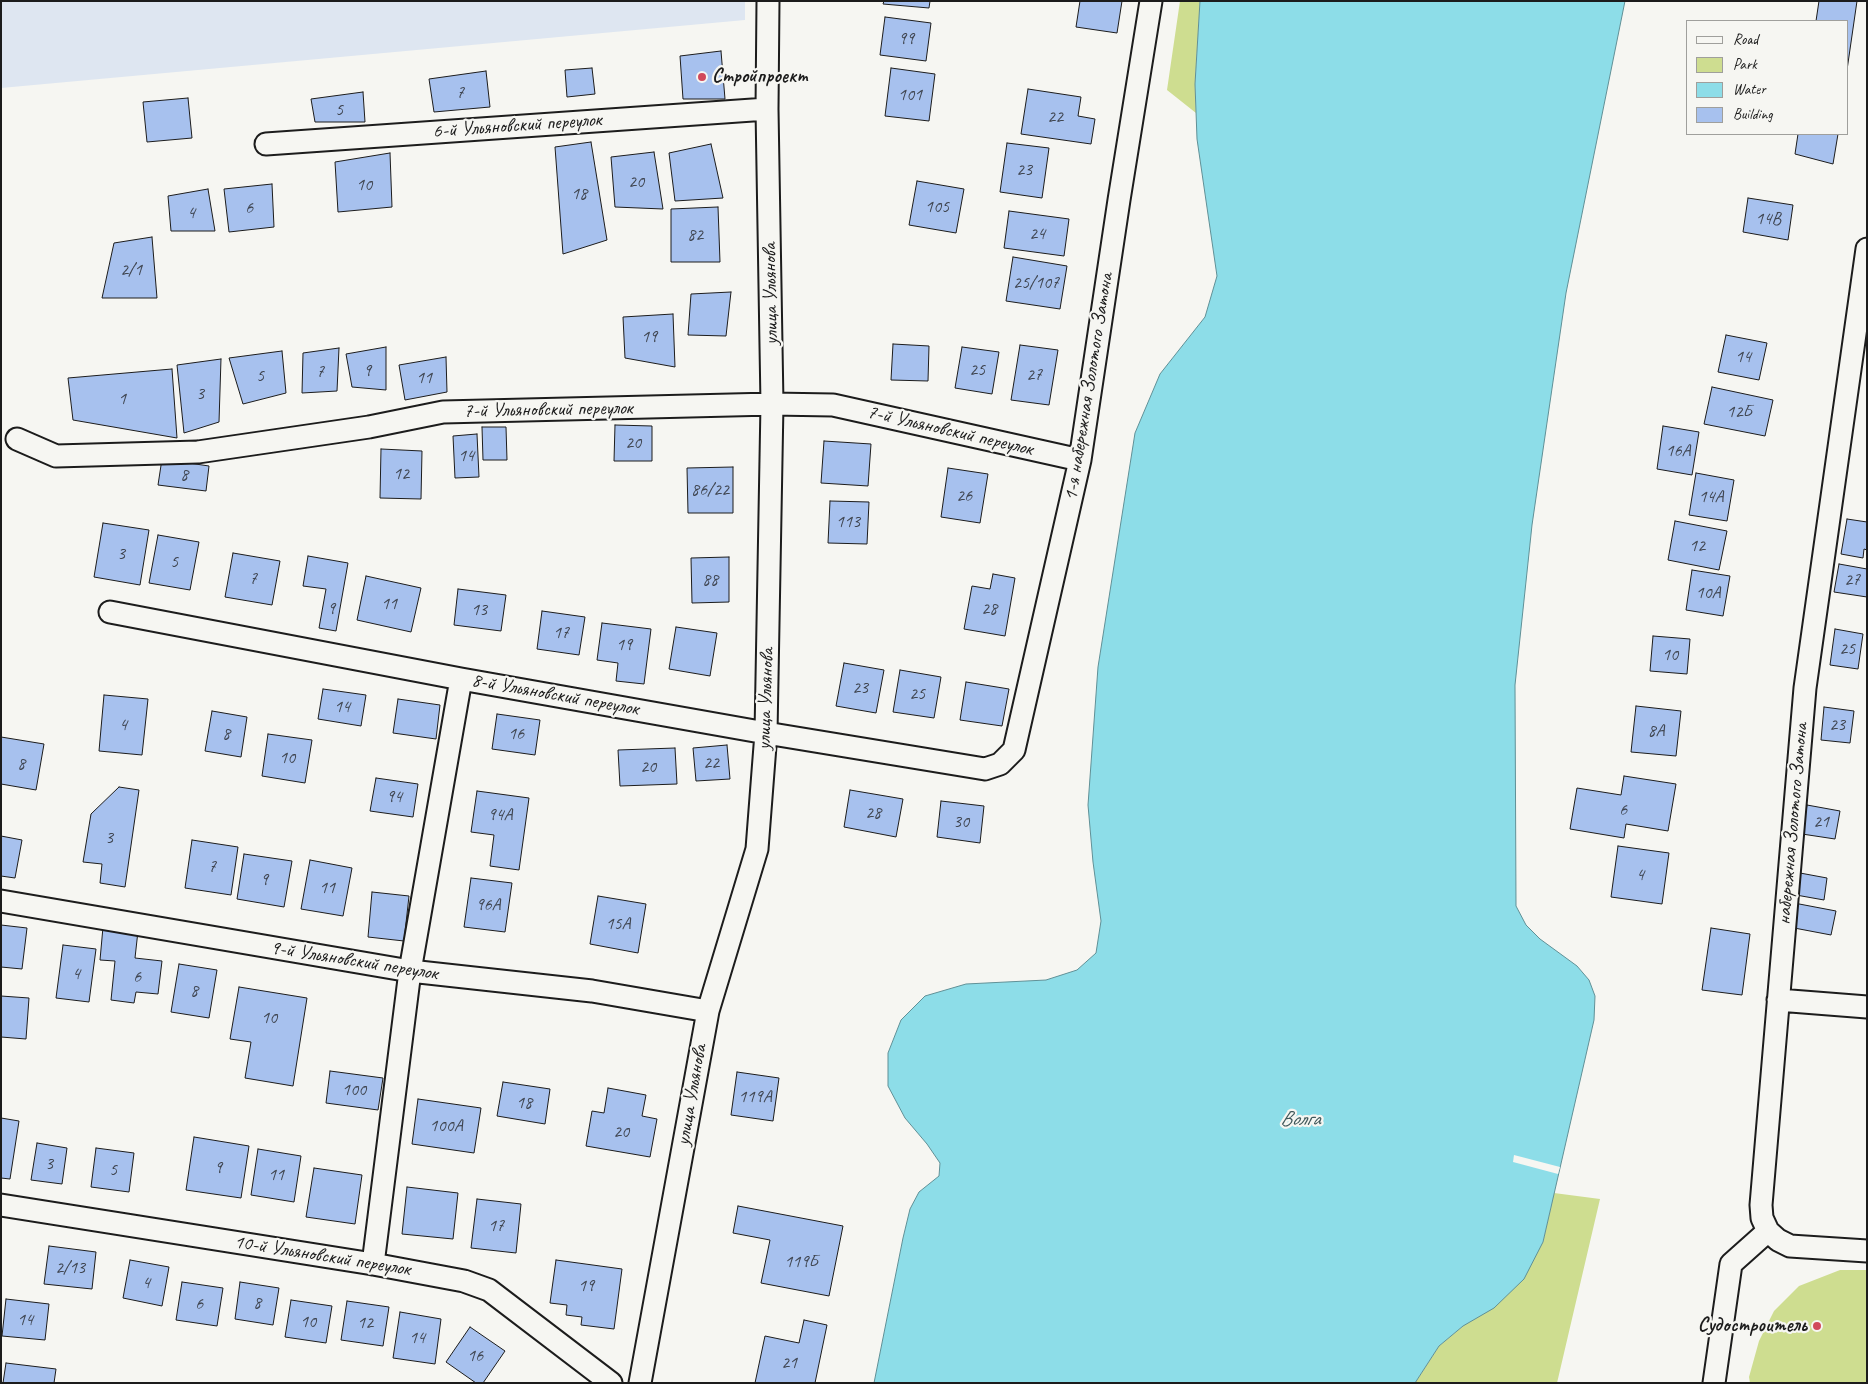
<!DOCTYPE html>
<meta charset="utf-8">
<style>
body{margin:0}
#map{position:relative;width:1868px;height:1384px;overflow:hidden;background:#f6f6f2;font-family:Caveat,sans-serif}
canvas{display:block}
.frame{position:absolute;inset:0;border:2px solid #1c1c1c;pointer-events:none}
.legend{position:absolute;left:1686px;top:20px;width:162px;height:115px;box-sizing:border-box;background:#f6f6f2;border:1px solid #9f9f9c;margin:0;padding:6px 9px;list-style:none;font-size:15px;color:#1c1c1c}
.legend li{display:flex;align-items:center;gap:10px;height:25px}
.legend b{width:25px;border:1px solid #9f9f9c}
</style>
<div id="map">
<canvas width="1868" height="1384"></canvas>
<div class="frame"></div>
<ul class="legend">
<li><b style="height:6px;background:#f6f6f2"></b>Road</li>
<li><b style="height:14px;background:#cedd90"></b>Park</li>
<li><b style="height:14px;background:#8ddde8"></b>Water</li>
<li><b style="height:14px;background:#a7c1ee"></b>Building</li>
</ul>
</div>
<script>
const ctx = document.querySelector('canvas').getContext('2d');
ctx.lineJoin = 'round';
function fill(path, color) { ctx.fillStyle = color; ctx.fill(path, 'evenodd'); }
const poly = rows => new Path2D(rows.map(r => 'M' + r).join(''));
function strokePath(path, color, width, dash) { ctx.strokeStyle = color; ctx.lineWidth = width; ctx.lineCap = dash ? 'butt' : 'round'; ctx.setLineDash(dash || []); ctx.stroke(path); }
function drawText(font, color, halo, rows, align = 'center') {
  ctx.font = font + ' Caveat,sans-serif'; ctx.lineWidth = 4.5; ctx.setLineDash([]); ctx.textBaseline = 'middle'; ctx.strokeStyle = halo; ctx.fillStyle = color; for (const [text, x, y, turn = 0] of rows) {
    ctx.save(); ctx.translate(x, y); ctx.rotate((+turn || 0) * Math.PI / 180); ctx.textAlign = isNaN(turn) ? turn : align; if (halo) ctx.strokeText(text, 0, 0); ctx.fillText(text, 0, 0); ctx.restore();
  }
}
const built = poly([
 [1,1,745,1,745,20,1,88]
]);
const green = poly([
 [1180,1,1200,1,1195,84,1196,113,1167,90],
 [1554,1193,1600,1199,1557,1383,1415,1383,1439,1346,1463,1326,1543,1242],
 [1840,1270,1867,1270,1867,1383,1750,1383,1749,1377,1759,1341,1774,1311,1799,1286]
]);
const water = poly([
 [1200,1,1625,1,1566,293,1532,525,1515,685,1516,906,1526,925,1540,939,1577,966,1589,980,1595,996,1594,1020,1543,1242,1524,1279,1494,1308,1463,1326,1439,1346,1415,1383,874,1383,903,1238,910,1209,919,1192,939,1176,940,1163,927,1144,905,1118,888,1086,888,1053,901,1020,925,996,966,984,1046,980,1077,970,1096,953,1101,921,1093,862,1088,805,1098,667,1135,433,1160,374,1205,317,1217,276,1197,139,1195,84,1200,1]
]);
const pier = poly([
 [1514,1155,1560,1167,1558,1174,1513,1162]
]);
const building = poly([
 [884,1,930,1,929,8,883,4,884,1],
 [1080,1,1122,1,1117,33,1076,27,1080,1],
 [1819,1,1857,1,1847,70,1847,21,1816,21,1819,1],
 [885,17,931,23,926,61,880,55,885,17],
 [721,51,725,99,683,99,680,56,721,51],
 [592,68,595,94,567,97,565,70,592,68],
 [891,68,935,74,929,121,885,116,891,68],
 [486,71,490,107,434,112,429,79,486,71],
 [1028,89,1081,97,1078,116,1095,119,1091,144,1021,134,1028,89],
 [363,92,365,122,315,122,311,99,363,92],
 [188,98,192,138,147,142,143,102,188,98],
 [1798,134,1838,134,1833,164,1795,154,1798,134],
 [591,142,607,240,563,254,555,147,591,142],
 [1007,143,1049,148,1042,198,1000,192,1007,143],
 [711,144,723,198,675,201,669,153,711,144],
 [654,152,663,209,615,207,611,157,654,152],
 [390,153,392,207,338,212,335,162,390,153],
 [917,181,964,189,956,233,909,225,917,181],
 [272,184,274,227,229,232,224,189,272,184],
 [208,189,215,231,171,231,168,196,208,189],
 [1748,198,1793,205,1788,240,1743,232,1748,198],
 [718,207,720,262,671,262,671,209,718,207],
 [1009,211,1069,219,1064,256,1004,248,1009,211],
 [152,237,157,298,102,298,114,243,152,237],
 [1013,257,1067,266,1060,309,1006,301,1013,257],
 [731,292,726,336,688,335,691,294,731,292],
 [673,314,675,367,625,358,623,317,673,314],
 [1726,335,1767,343,1759,380,1718,372,1726,335],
 [893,344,929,346,928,381,891,380,893,344],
 [1020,345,1058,350,1049,405,1011,400,1020,345],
 [386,347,386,390,352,387,346,354,386,347],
 [962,347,999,352,992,394,955,388,962,347],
 [339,348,337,391,302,393,303,353,339,348],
 [282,351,286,393,243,404,229,358,282,351],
 [446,357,447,392,405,400,399,365,446,357],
 [221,359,219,422,184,433,177,365,221,359],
 [172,369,177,438,73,420,68,378,172,369],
 [1712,387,1773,400,1765,436,1704,424,1712,387],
 [615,425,652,426,652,461,614,461,615,425],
 [1663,426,1699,432,1692,475,1657,469,1663,426],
 [482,427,506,427,507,460,483,460,482,427],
 [477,434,479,477,455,478,453,436,477,434],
 [824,441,871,444,868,486,821,483,824,441],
 [381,449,422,451,421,499,380,498,381,449],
 [162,459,209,466,206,491,158,485,162,459],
 [733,467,733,513,688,513,687,468,733,467],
 [948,468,988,474,980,523,941,517,948,468],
 [1696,473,1734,480,1727,521,1689,515,1696,473],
 [830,501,869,502,867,544,828,543,830,501],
 [1847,519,1867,522,1867,550,1864,549,1863,558,1841,554,1847,519],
 [1675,521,1727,531,1719,570,1668,560,1675,521],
 [103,523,149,530,140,585,94,577,103,523],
 [158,535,199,542,190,590,149,583,158,535],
 [233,553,280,561,272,605,225,597,233,553],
 [308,556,348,563,336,631,319,628,326,589,303,586,308,556],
 [729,557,729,602,692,603,691,558,729,557],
 [1839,564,1867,569,1867,597,1834,592,1839,564],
 [1692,570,1730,576,1723,616,1686,610,1692,570],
 [993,574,1015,578,1005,636,964,629,972,586,990,589,993,574],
 [366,576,421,588,411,632,357,620,366,576],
 [458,589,506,595,501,631,454,625,458,589],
 [542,611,585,617,579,655,537,649,542,611],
 [602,623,651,629,644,684,616,681,618,663,597,660,602,623],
 [676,627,717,633,710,676,669,669,676,627],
 [1835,629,1863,634,1858,669,1830,665,1835,629],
 [1653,636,1690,639,1687,674,1650,671,1653,636],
 [844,663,884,670,876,713,836,706,844,663],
 [900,670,941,677,934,718,893,712,900,670],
 [966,682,1009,689,1002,726,960,720,966,682],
 [323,689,366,695,361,726,318,719,323,689],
 [104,695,148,699,142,755,99,751,104,695],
 [398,699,440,705,436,739,393,733,398,699],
 [1636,706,1681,711,1676,756,1631,752,1636,706],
 [1824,707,1854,711,1850,743,1821,740,1824,707],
 [212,711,247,717,241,757,205,751,212,711],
 [497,714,540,720,535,755,492,749,497,714],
 [268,734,312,740,305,783,262,776,268,734],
 [1,737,44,744,36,790,1,784,1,737],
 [727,745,730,779,696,781,693,748,727,745],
 [675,748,677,784,620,786,618,750,675,748],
 [1624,776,1676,784,1668,831,1626,824,1624,838,1570,829,1577,788,1621,795,1624,776],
 [376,778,418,784,413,817,370,811,376,778],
 [119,787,139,790,125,887,100,883,102,864,83,862,91,814,119,787],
 [850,790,903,799,896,837,844,827,850,790],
 [477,791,529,798,519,870,490,866,494,835,471,832,477,791],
 [941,801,984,806,980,843,937,837,941,801],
 [1807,805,1840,811,1835,839,1802,834,1807,805],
 [1,836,22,840,15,878,1,876,1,836],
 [192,840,238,847,231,895,185,888,192,840],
 [1618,846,1669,853,1662,904,1611,897,1618,846],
 [244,854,292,861,284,907,237,899,244,854],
 [310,860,352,868,343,916,301,909,310,860],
 [1800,873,1827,878,1824,900,1796,895,1800,873],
 [471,878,512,883,505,932,464,927,471,878],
 [372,892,409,896,404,941,368,937,372,892],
 [598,896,646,904,638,953,590,944,598,896],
 [1794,903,1836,911,1831,935,1789,927,1794,903],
 [1,925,27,928,22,969,1,967,1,925],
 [103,927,138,931,135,958,162,961,158,994,136,992,134,1003,111,1000,115,961,100,960,103,927],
 [1711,928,1750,934,1742,995,1702,990,1711,928],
 [63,945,96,949,89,1002,56,998,63,945],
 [179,964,217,970,209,1018,171,1012,179,964],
 [239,987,307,998,293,1086,245,1078,251,1042,230,1039,239,987],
 [1,996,29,998,26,1039,1,1037,1,996],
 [330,1071,383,1078,378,1110,326,1103,330,1071],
 [737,1072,779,1078,773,1121,731,1115,737,1072],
 [503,1082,550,1089,545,1124,497,1116,503,1082],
 [608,1088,646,1095,642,1116,657,1119,650,1157,586,1146,592,1111,604,1113,608,1088],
 [418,1099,481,1108,474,1153,412,1144,418,1099],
 [1,1118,19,1121,10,1179,1,1178,1,1118],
 [194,1137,249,1146,241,1198,186,1190,194,1137],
 [37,1143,67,1148,62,1184,31,1180,37,1143],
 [96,1148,134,1153,129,1192,91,1187,96,1148],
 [258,1149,301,1156,294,1202,251,1195,258,1149],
 [314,1168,362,1175,355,1224,306,1217,314,1168],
 [407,1187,458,1193,453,1239,402,1234,407,1187],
 [477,1199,521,1204,516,1253,471,1248,477,1199],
 [738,1206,843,1226,829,1296,761,1283,770,1240,733,1233,738,1206],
 [49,1246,96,1252,92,1289,44,1284,49,1246],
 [130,1260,169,1267,162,1306,123,1298,130,1260],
 [556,1260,622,1269,614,1329,581,1325,582,1317,566,1315,567,1305,550,1303,556,1260],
 [182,1282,223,1288,217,1326,176,1320,182,1282],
 [240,1282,279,1288,273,1325,235,1319,240,1282],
 [6,1299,49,1304,45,1340,2,1336,6,1299],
 [291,1300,332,1306,326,1343,285,1337,291,1300],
 [347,1301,389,1307,383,1346,341,1340,347,1301],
 [400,1312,441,1319,435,1364,393,1358,400,1312],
 [804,1320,827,1325,815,1383,755,1383,765,1336,799,1343,804,1320],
 [470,1327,505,1351,483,1383,476,1383,446,1362,470,1327],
 [6,1363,56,1369,54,1383,3,1383,6,1363]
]);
const minor = poly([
 [266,144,767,109],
 [17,439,56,456,198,452,369,427,443,412,772,404,833,405,1080,460],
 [110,612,461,679,766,733,985,769,1000,764,1014,750,1080,460,1119,200,1151,1],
 [1,901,410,971,592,991,708,1011],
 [1778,1000,1867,1007],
 [1,1205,373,1264,464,1281,489,1290,611,1383],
 [1768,1231,1778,1240,1790,1246,1867,1251],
 [373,1264,410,971,461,679],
 [640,1383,708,1011,757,849,766,733,772,404,767,109,768,1],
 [1714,1383,1731,1264,1768,1231,1762,1218,1761,1205,1805,688,1867,249]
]);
const markers = [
 [702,77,5,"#d1495b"],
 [1817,1326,5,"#d1495b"]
];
const numberNames = [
 ["99",906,39],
 ["7",460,93],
 ["101",910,95],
 ["5",339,110],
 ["22",1055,117],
 ["23",1024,170],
 ["20",636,182],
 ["10",364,185],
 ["18",579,194],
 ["105",937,207],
 ["6",249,208],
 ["4",191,213],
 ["14В",1768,219],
 ["24",1037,234],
 ["82",695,235],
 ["2/1",131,270],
 ["25/107",1036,283],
 ["19",649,337],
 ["14",1743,357],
 ["25",977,370],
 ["9",367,371],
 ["7",320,372],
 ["27",1034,375],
 ["5",260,376],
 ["11",424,378],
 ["3",200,394],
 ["1",122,399],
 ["12Б",1739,412],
 ["20",633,443],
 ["16А",1678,451],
 ["14",466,456],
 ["12",401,474],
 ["8",184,475],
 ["86/22",710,490],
 ["26",964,496],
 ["14А",1711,497],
 ["113",848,522],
 ["12",1697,546],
 ["3",121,554],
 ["5",174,562],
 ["7",253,579],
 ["88",710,580],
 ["27",1852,580],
 ["10А",1708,593],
 ["11",389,604],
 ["9",331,609],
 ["28",989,609],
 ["13",479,610],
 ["17",561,633],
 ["19",624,645],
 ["25",1847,649],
 ["10",1670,655],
 ["23",860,688],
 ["25",917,694],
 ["14",342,707],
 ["4",123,725],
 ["23",1837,725],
 ["8А",1656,731],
 ["8",226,734],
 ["16",516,734],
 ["10",287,758],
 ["22",711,763],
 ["8",21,764],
 ["20",648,767],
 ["94",394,797],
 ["6",1623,810],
 ["28",873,813],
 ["94А",500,815],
 ["30",961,822],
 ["21",1821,822],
 ["3",109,838],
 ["7",212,867],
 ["4",1640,875],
 ["9",264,880],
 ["11",327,888],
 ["96А",488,905],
 ["15А",618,924],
 ["4",76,974],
 ["6",137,977],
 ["8",194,991],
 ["10",269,1018],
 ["100",354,1090],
 ["119А",755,1097],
 ["18",524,1103],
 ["100А",446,1126],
 ["20",621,1132],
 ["3",49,1164],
 ["9",218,1168],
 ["5",113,1170],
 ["11",276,1175],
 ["17",496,1226],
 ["119Б",801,1262],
 ["2/13",70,1268],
 ["4",146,1283],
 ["19",586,1286],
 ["8",257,1303],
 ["6",199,1304],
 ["14",25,1320],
 ["10",308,1322],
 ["12",365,1323],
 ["14",417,1338],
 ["16",475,1356],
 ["21",789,1363]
];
const poiNames = [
 ["Стройпроект",712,77],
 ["Судостроитель",1807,1326,"right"]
];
const streetNames = [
 ["6-й Ульяновский переулок",517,126,-4],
 ["улица Ульянова",771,294,-91],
 ["1-я набережная Золотого Затона",1089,387,-81],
 ["7-й Ульяновский переулок",548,410,-1],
 ["7-й Ульяновский переулок",950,431,13],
 ["8-й Ульяновский переулок",555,695,10],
 ["улица Ульянова",766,699,-88],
 ["набережная Золотого Затона",1793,824,-85],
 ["9-й Ульяновский переулок",354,961,9],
 ["улица Ульянова",692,1095,-80],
 ["10-й Ульяновский переулок",322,1256,9]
];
const waterNames = [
 ["Волга",1300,1119]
];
fill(built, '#dee6f1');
fill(green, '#cedd90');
fill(water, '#8ddde8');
strokePath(water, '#609096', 1);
fill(pier, '#f6f6f2');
fill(building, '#a7c1ee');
strokePath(building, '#1c1c1c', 1);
strokePath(minor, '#1c1c1c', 25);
strokePath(minor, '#f6f6f2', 21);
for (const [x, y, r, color] of markers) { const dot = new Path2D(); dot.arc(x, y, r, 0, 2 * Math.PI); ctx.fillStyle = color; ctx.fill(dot); strokePath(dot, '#f6f6f2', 2); }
drawText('18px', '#3f4550', null, numberNames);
drawText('bold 20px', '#1c1c1c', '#f6f6f2', poiNames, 'left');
drawText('20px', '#1c1c1c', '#f6f6f2', streetNames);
drawText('italic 21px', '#3e5659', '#f6f6f2', waterNames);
</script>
